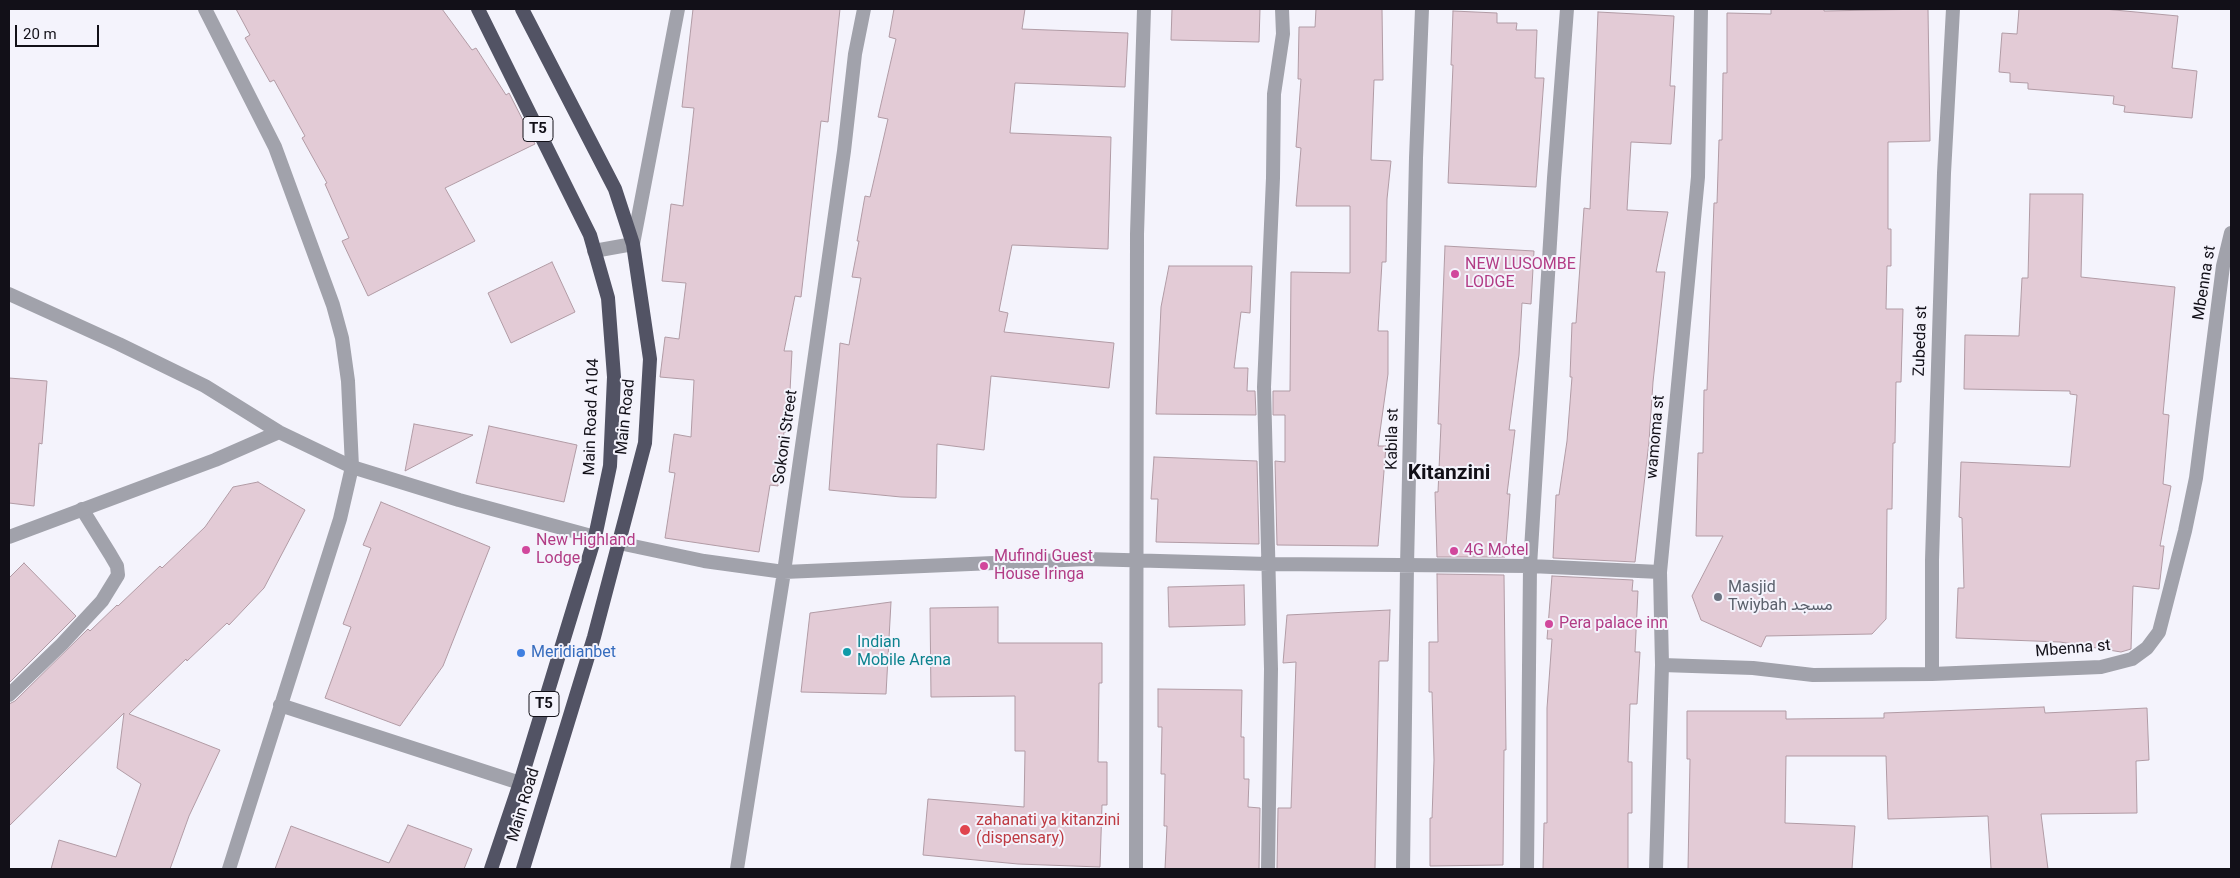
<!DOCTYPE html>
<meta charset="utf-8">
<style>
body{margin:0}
#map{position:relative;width:2240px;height:878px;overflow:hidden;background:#f4f3fc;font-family:Roboto,sans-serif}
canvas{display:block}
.frame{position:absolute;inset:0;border:10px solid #121018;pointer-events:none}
.scale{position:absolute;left:15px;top:25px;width:84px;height:22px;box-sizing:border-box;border:2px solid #121018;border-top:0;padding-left:6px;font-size:15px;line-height:18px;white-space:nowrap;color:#121018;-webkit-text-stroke:4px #f4f3fc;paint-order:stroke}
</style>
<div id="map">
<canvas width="2240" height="878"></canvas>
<div class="frame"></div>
<div class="scale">20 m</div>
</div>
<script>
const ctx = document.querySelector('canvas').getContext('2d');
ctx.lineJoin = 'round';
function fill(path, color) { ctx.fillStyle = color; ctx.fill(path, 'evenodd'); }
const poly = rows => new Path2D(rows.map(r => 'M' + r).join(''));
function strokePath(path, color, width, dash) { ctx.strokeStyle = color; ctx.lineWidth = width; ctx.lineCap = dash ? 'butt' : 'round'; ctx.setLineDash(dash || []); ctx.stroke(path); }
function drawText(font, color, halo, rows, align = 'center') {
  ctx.font = font + ' Roboto,Vazirmatn,sans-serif'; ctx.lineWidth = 4; ctx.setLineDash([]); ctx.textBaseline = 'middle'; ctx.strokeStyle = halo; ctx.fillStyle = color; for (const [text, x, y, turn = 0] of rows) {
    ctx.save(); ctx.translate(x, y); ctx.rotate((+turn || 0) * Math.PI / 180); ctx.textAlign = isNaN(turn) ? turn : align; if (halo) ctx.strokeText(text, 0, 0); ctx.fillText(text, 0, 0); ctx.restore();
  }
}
const building = poly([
 [236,9,442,9,472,50,476,48,506,95,509,93,535,144,445,188,475,241,368,296,342,241,349,238,325,184,327,183,302,138,305,136,274,80,270,82,245,38,250,35,236,9],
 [693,9,840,9,828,122,821,121,801,297,795,296,784,351,792,351,788,432,784,432,778,486,770,485,759,552,665,538,675,473,669,472,674,434,691,437,694,380,660,377,665,337,679,339,686,283,662,281,671,204,683,206,689,154,694,108,682,107,693,9],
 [894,9,1025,9,1022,29,1128,33,1125,87,1015,83,1010,133,1111,137,1108,249,1012,245,999,311,1008,313,1004,332,1114,343,1109,388,991,376,984,450,937,444,936,498,901,497,829,490,840,343,849,345,861,278,852,277,859,241,857,241,865,196,870,197,888,119,878,117,896,39,889,37,894,9],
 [1172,9,1260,9,1259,42,1171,40,1172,9],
 [1316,9,1382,9,1383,80,1374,80,1371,160,1391,161,1387,199,1386,262,1382,262,1378,331,1388,331,1388,374,1378,446,1386,446,1378,546,1277,545,1275,461,1285,462,1285,415,1273,415,1273,391,1290,391,1291,272,1350,273,1350,206,1296,206,1301,148,1296,147,1301,79,1298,79,1299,27,1315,27,1316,9],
 [1771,9,1824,9,1824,11,1928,9,1930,141,1888,142,1888,229,1891,229,1891,266,1887,266,1886,309,1903,309,1901,382,1896,382,1895,443,1893,443,1892,509,1887,509,1886,619,1872,634,1766,636,1761,647,1701,620,1692,596,1723,536,1696,536,1698,453,1703,453,1704,390,1707,390,1714,203,1717,203,1719,140,1722,140,1723,73,1727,73,1727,13,1771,14,1771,9],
 [2019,9,2104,9,2178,16,2172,68,2197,71,2192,118,2124,112,2125,106,2113,104,2114,96,2028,89,2028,83,2010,82,2010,73,1999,72,2002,33,2017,34,2019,9],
 [1453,11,1497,13,1497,23,1517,23,1516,30,1537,30,1535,78,1544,78,1536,187,1448,183,1453,65,1451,65,1453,11],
 [1598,12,1674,16,1670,86,1675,86,1671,144,1631,142,1627,210,1668,212,1656,272,1665,272,1653,382,1649,442,1635,562,1553,558,1556,495,1559,495,1567,441,1572,377,1570,377,1572,323,1576,323,1584,208,1590,209,1598,12],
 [2030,194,2083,194,2081,277,2175,287,2163,414,2169,415,2163,484,2171,486,2160,546,2164,546,2159,589,2133,586,2131,649,2121,652,2060,642,1956,638,1958,588,1964,588,1962,518,1959,517,1961,462,2070,467,2077,395,2070,394,2070,391,1964,389,1965,335,2019,336,2022,278,2028,278,2030,194],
 [1445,246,1534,251,1531,304,1522,303,1519,355,1509,430,1515,430,1507,494,1510,494,1505,557,1437,557,1435,492,1438,492,1441,424,1438,424,1445,246],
 [552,262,575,312,511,343,488,293,552,262],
 [1169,266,1252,266,1250,313,1241,312,1234,368,1248,368,1247,391,1255,391,1256,415,1156,414,1161,307,1169,266],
 [9,378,47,381,42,444,39,443,34,506,9,503,9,378],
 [414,424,473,435,405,471,414,424],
 [489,426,577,445,564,502,476,483,489,426],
 [1154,457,1257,461,1259,544,1156,542,1158,499,1151,499,1154,457],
 [258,482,305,510,264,588,229,625,227,623,187,661,186,659,129,714,220,750,189,816,170,869,51,869,59,840,116,857,141,784,117,768,124,713,9,826,9,704,15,701,88,629,90,631,117,605,118,606,160,566,162,568,205,527,233,487,258,482],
 [381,502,490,547,443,666,400,726,325,698,351,627,343,624,371,548,363,545,381,502],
 [24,563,76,616,9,683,9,578,24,563],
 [1437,574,1504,575,1506,750,1504,750,1503,865,1430,866,1430,818,1432,818,1434,760,1432,692,1429,692,1429,642,1438,642,1437,574],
 [1552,576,1633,580,1632,591,1638,591,1635,652,1640,652,1637,704,1630,704,1628,762,1632,762,1632,813,1628,813,1628,869,1543,869,1544,823,1547,823,1547,708,1552,639,1547,639,1552,576],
 [1244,585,1245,625,1169,627,1168,587,1244,585],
 [891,602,886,694,801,692,810,613,891,602],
 [998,607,998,643,1102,643,1102,683,1099,683,1098,762,1107,762,1107,805,1102,805,1100,867,1018,864,923,855,928,799,1024,807,1025,751,1015,751,1015,696,931,697,930,608,998,607],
 [1390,610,1388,661,1379,661,1375,869,1277,869,1278,808,1291,808,1296,662,1283,663,1287,615,1390,610],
 [1158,689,1242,690,1241,737,1244,737,1244,779,1249,779,1248,807,1260,808,1259,869,1165,869,1167,826,1164,826,1165,774,1161,774,1162,727,1158,727,1158,689],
 [2044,707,2045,713,2147,708,2149,760,2136,761,2137,813,2041,814,2048,869,1991,869,1988,816,1888,819,1886,756,1786,756,1785,823,1855,826,1852,869,1688,869,1690,759,1687,759,1687,711,1786,711,1786,719,1884,718,1884,713,2044,707],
 [408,825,472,849,464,869,275,869,291,826,389,863,408,825]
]);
const minor = poly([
 [205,9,275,147,333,305,342,338,348,381,352,467,340,519,229,869],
 [594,251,633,244,678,9],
 [619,543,704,561,784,572,1087,559,1268,564,1530,566,1660,572],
 [1662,665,1753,668,1813,675,1932,674,2101,667,2132,659,2147,648,2159,632,2185,531,2196,478,2223,266,2231,233],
 [1932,674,1932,560,1944,173,1953,9],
 [9,695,62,644,102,601,118,575,117,566,110,554,82,509],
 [280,705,520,783],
 [737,869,784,572,844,151,855,54,864,9],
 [1136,869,1137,234,1144,9],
 [1268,869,1271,669,1264,387,1273,178,1274,94,1283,34,1282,9],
 [1403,869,1407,566,1416,158,1422,9],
 [1527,869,1530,566,1554,178,1567,9],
 [1656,869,1662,665,1660,572,1698,177,1701,9]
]);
const tertiary = poly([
 [9,294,119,344,205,386,279,432,352,467,459,500,595,537],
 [9,537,215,460,279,432]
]);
const trunk = poly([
 [478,9,590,235,608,298,614,377,610,466,595,537,520,783,491,869],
 [522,9,615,189,633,244,650,359,645,443,594,637,523,869]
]);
const markers = [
 [1455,274,5,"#d1479c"],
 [526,550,5,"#d1479c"],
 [1454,551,5,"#d1479c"],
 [984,566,5,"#d1479c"],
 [1718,597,5,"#6b7280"],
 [1549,624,5,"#d1479c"],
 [847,652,5,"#0f9aa8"],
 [521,653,5,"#3f7fe0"],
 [965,830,6,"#e0444e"]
];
const shields = [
 [538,129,30],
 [544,704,30]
];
const shieldNames = [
 ["T5",538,129],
 ["T5",544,704]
];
const hotelNames = [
 ["NEW LUSOMBE",1465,265],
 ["LODGE",1465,283],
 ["New Highland",536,541],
 ["Lodge",536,559],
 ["4G Motel",1464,551],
 ["Mufindi Guest",994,557],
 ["House Iringa",994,575],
 ["Pera palace inn",1559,624]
];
const streetNames = [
 ["Mbenna st",2205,283,-81],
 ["Zubeda st",1921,341,-88],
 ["Main Road A104",592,417,-88],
 ["Main Road",626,417,-84],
 ["Sokoni Street",786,437,-82],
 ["wamoma st",1656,437,-85],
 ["Kabila st",1393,439,-89],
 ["Mbenna st",2073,649,-5],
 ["Main Road",524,805,-73]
];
const worshipNames = [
 ["Masjid",1728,588],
 ["Twiybah مسجد",1728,606]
];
const cultureNames = [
 ["Indian",857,643],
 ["Mobile Arena",857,661]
];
const shopNames = [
 ["Meridianbet",531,653]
];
const healthNames = [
 ["zahanati ya kitanzini",976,821],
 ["(dispensary)",976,839]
];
const districtNames = [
 ["Kitanzini",1449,474]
];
fill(building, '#e3cbd6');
strokePath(building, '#b19ba5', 1);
strokePath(minor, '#a1a2ab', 14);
strokePath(tertiary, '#a1a2ab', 14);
strokePath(trunk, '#525364', 14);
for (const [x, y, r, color] of markers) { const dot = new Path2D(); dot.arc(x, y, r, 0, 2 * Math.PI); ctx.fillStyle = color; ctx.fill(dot); strokePath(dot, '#f4f3fc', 2); }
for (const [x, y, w] of shields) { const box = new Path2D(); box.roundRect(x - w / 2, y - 12.5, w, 25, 4); ctx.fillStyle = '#f4f3fc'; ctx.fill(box); strokePath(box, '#121018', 1); }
drawText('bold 15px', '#121018', null, shieldNames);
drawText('16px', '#b23c85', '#f4f3fc', hotelNames, 'left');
drawText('16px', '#121018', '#f4f3fc', streetNames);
drawText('16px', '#5b616d', '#f4f3fc', worshipNames, 'left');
drawText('16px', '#0d838f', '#f4f3fc', cultureNames, 'left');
drawText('16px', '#366cbe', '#f4f3fc', shopNames, 'left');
drawText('16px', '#be3a42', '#f4f3fc', healthNames, 'left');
drawText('bold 21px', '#121018', '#f4f3fc', districtNames);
</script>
